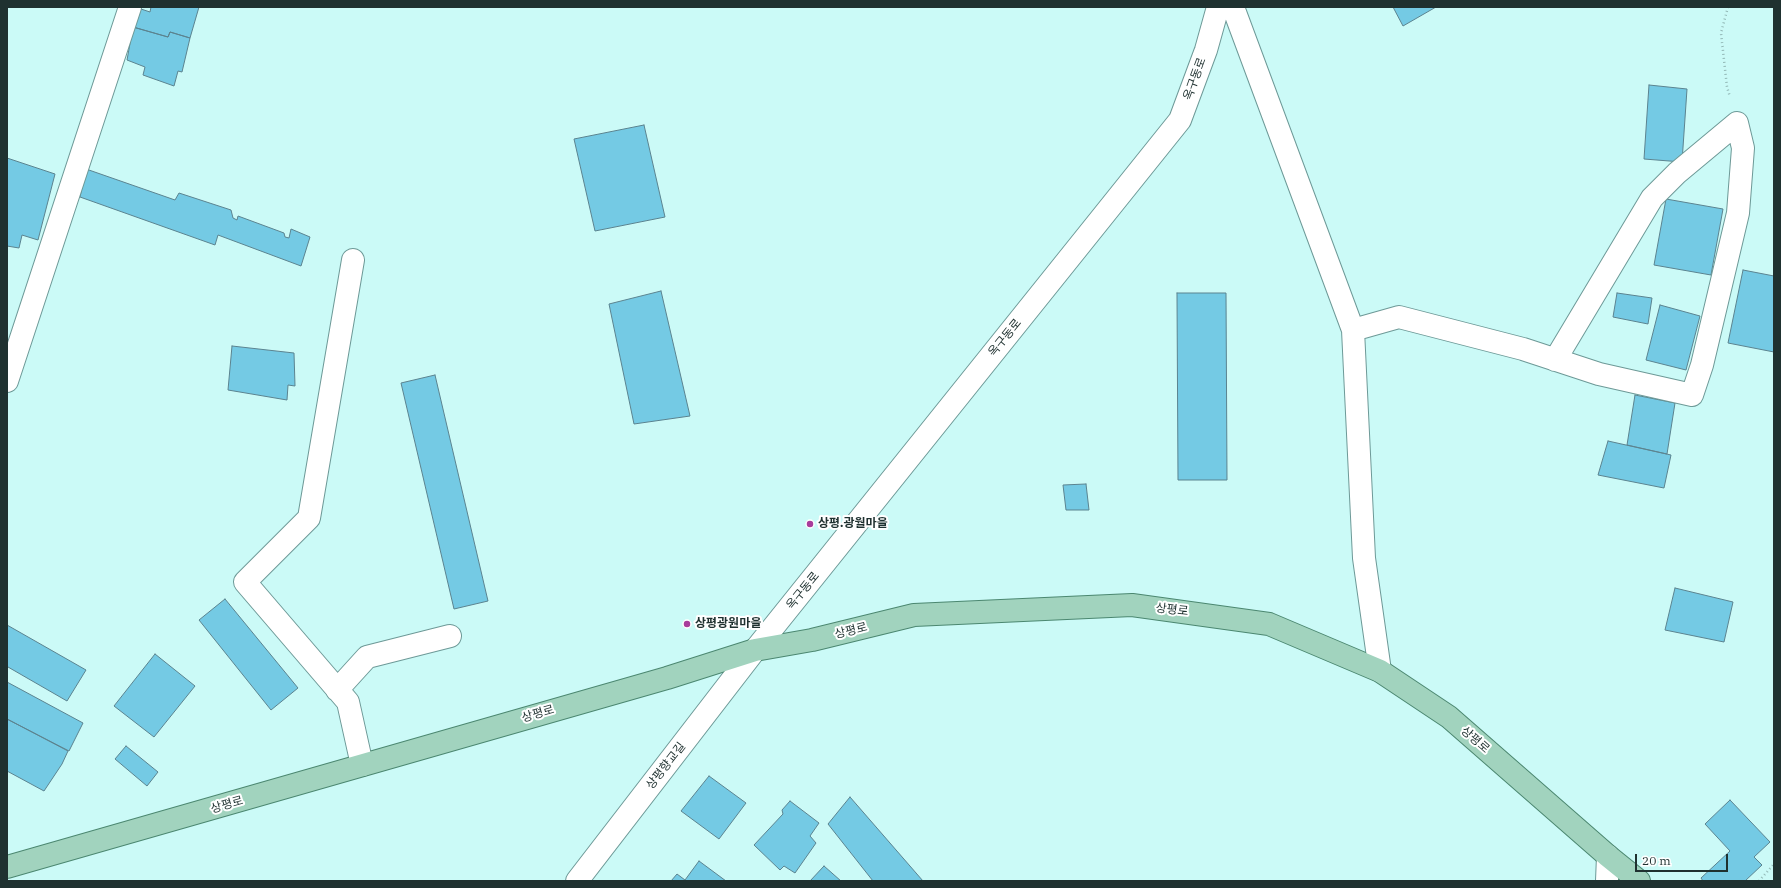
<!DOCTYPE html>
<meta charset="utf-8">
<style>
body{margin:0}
#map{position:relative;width:1781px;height:888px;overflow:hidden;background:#cbfaf7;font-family:"IBM Plex Serif",serif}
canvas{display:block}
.frame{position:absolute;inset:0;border:8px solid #1f3130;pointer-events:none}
.scale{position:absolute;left:1635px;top:854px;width:93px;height:18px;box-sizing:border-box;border:2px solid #1f3130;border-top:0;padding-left:5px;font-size:12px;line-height:14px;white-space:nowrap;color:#1f3130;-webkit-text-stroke:3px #fff;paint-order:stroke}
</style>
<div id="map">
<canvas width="1781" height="888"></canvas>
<div class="frame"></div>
<div class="scale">20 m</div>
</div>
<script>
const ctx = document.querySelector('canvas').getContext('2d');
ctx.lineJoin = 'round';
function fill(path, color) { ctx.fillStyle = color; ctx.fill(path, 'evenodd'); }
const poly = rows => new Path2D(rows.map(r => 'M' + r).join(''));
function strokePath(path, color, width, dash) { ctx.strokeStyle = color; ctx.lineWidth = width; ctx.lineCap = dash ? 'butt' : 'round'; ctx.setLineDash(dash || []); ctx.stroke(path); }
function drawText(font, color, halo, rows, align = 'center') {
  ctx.font = font + ' "IBM Plex Serif","Noto Sans KR",serif'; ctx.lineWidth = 4; ctx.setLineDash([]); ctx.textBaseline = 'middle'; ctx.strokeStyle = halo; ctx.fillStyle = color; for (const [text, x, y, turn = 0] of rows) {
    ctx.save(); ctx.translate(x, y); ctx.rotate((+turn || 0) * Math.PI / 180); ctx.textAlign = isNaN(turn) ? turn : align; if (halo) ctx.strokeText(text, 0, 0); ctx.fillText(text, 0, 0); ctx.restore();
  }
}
const building = poly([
 [151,7,199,7,190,38,170,32,168,37,133,27,141,9,150,12,151,7],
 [1393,7,1436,7,1403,26,1393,7],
 [133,27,168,37,170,32,190,38,182,72,178,71,174,86,143,75,145,67,127,60,133,27],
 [1649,85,1687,89,1682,162,1644,159,1649,85],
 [644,125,665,217,595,231,574,139,644,125],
 [7,158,55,174,38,240,22,235,19,248,7,246,7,158],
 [86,169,175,200,179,193,231,210,233,218,237,220,238,216,284,233,285,237,289,238,291,229,310,237,301,266,218,235,215,245,80,197,86,169],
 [1666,199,1723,209,1711,275,1654,265,1666,199],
 [1743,270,1774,276,1774,352,1728,343,1743,270],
 [661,291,690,416,634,424,609,304,661,291],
 [1177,293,1226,293,1227,480,1178,480,1177,293],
 [1617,293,1652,298,1648,324,1613,317,1617,293],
 [1660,305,1700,316,1686,370,1646,360,1660,305],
 [232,346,294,353,295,386,288,385,287,400,228,390,232,346],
 [435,375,488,601,454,609,401,383,435,375],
 [1635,395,1675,403,1667,454,1627,445,1635,395],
 [1608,441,1671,455,1664,488,1598,475,1608,441],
 [1086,484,1089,510,1066,510,1063,485,1086,484],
 [1675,588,1733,602,1724,642,1665,630,1675,588],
 [225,599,298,688,271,710,199,620,225,599],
 [7,625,86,670,67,701,8,667,7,668,7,625],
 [155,654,195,686,154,737,114,706,155,654],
 [7,682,83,723,69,751,7,719,7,682],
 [7,719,68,751,62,764,44,791,7,771,7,719],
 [126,746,158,772,147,786,115,759,126,746],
 [709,776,746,803,719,839,681,811,709,776],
 [850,797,923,881,873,881,828,824,850,797],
 [1730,800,1770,842,1754,857,1762,865,1745,881,1703,881,1701,878,1730,851,1705,824,1730,800],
 [790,801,819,823,810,836,816,843,795,873,784,866,780,870,754,845,783,814,782,810,790,801],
 [699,861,726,881,671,881,677,874,685,880,699,861],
 [824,866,841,881,810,881,824,866]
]);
const path = poly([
 [1728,7,1721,33,1727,87,1730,97],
 [1759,881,1774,864]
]);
const minor = poly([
 [1233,7,1353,330,1364,558,1380,671],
 [353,260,309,518,245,582,348,702,362,765],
 [1353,330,1399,317,1523,349,1599,374,1692,395,1702,365,1738,213,1743,148,1737,123,1677,173,1652,198,1555,360],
 [7,381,130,7],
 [337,690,367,657,450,636],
 [577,881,755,650,1180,120,1206,50,1218,7],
 [1607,881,1608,856]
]);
const major = poly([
 [7,867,667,678,755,650,812,640,914,615,1132,605,1269,624,1380,671,1449,717,1608,856,1639,881]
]);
const markers = [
 [810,524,4,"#a83c9b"],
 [687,624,4,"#a83c9b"]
];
const streetNames = [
 ["옥구동로",1195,79,-70],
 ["옥구동로",1005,338,-51],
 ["옥구동로",803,591,-51],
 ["상평로",1172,610,7],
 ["상평로",851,631,-14],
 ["상평로",538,714,-16],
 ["상평로",1475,740,41],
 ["상평향교길",666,766,-52],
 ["상평로",227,805,-16]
];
const poiNames = [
 ["상평.광월마을",818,524],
 ["상평광원마을",695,624]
];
fill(building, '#74cae4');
strokePath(building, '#5b838f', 1);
strokePath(minor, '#6d9997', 24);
strokePath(major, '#4b8770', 24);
strokePath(path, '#93b9b7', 2.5, [1, 3]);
strokePath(minor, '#fff', 22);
strokePath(major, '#a1d3be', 22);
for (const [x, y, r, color] of markers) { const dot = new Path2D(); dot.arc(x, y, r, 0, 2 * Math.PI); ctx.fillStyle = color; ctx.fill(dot); strokePath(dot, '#fff', 1.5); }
drawText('12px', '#1f3130', '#fff', streetNames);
drawText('bold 12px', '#1f3130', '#fff', poiNames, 'left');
</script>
